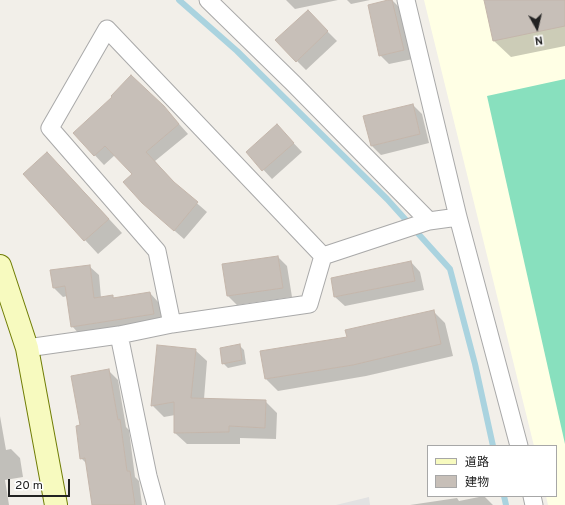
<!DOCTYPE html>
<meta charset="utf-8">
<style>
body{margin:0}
#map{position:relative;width:565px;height:505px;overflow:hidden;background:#f2efe9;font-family:Overpass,"Noto Sans JP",sans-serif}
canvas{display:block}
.legend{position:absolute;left:427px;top:445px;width:130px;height:52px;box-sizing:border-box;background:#fff;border:1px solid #a7a7a7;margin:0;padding:5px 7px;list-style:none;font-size:12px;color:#222}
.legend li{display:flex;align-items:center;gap:8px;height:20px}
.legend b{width:20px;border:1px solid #a7a7a7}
.north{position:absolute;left:517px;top:8px;width:40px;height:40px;-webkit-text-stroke:3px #fff;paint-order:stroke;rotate:172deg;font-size:11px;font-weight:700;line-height:16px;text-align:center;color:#222}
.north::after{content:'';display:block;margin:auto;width:14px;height:18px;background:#222;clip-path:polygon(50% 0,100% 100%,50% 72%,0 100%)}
.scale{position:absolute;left:8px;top:479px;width:62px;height:18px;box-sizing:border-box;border:2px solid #222;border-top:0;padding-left:5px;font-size:12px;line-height:14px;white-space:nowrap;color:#222;-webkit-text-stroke:3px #fff;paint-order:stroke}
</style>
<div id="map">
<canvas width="565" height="505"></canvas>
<ul class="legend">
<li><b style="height:5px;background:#f7fabf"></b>道路</li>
<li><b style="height:11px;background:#c7bfb8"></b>建物</li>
</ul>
<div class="north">N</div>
<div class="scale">20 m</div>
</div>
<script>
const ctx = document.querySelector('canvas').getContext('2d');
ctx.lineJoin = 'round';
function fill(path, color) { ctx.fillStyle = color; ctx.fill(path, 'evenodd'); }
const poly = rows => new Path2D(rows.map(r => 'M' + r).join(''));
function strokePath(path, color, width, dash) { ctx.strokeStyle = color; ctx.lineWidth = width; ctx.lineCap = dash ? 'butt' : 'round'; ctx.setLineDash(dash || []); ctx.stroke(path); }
const education = poly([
 [424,0,565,0,565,505,548,505,546,496,556,496,556,446,534,446]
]);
const pitch = poly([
 [565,79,565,444,487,96]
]);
const parking = poly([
 [369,497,370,505,336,505]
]);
const shadow = poly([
 [286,0,338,0,295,9],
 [347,0,370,0,351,4],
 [392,0,401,9,413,59,389,64,380,55],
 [485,0,565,0,565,46,511,57,494,41],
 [317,21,337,41,306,70,297,61],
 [413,105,422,114,429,143,381,155,372,146,365,117],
 [164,107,188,134,155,161,177,186,207,212,184,239,143,203,133,174,115,155,104,165,74,133],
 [286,135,302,152,272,179,247,152],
 [60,166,122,233,98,254,24,174],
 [278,257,287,266,292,297,237,305,228,296],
 [411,262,420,272,424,290,345,306,335,297],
 [89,266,99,275,101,298,112,296,115,299,150,293,159,303,163,323,81,336,72,326,67,296,63,297,54,288],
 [433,311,445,323,453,356,366,376,278,391,266,379,348,338],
 [239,345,244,350,246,364,228,368,223,363],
 [195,350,207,361,204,399,265,401,277,413,276,439,240,438,240,444,187,444,175,433,175,415,164,417,153,406],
 [109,371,118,380,126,427,129,430,135,477,139,481,142,505,93,505,87,464,81,458,81,426],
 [0,416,6,450,11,449,20,458,23,477,5,480,9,505,0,505],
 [484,496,493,505,410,505,457,498,459,501]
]);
const stream = poly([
 [179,0,237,51,387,199,450,269,475,364,493,446],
 [504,496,506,505]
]);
const building = poly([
 [388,0,392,0,404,50,379,56,368,5,388,0],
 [484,0,565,0,565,26,493,41,484,0],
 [308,10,328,31,296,62,275,40,308,10],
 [131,75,164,106,179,124,146,152,174,182,198,202,174,231,142,203,123,182,132,174,105,146,94,156,73,133,112,97,111,96,131,75],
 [413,104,420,134,371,146,363,116,413,104],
 [277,124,294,143,262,171,246,152,277,124],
 [47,152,109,219,84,241,23,174,47,152],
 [278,256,283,288,227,296,222,264,278,256],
 [411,261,415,281,334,297,331,278,411,261],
 [90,265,94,298,113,295,113,298,150,292,154,314,71,327,65,286,53,288,50,270,90,265],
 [434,310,441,344,353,365,265,379,260,351,347,337,345,330,434,310],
 [240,344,242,360,222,364,220,348,240,344],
 [157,345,196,349,191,398,266,400,265,428,229,426,229,432,174,433,174,402,151,406,157,345],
 [109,369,118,420,120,419,127,471,130,471,135,505,92,505,85,458,80,459,76,426,80,425,71,376,109,369]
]);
const street = poly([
 [208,0,293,83,429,221],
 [406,0,458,217,519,446],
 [323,256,429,221,458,217],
 [172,324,157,251,50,128,107,29,323,256],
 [119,335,148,476,156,505],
 [27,348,119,335,172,324,309,304,323,256],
 [532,496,534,505]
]);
const secondary = poly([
 [0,266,27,348,56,505]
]);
fill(education, '#ffffe5');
fill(pitch, '#88e0be');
fill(parking, '#e2e2e2');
fill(shadow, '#0003');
strokePath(stream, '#aad3df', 6);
fill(building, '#c7bfb8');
strokePath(building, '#c4b6ab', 1);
strokePath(street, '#a9a9a9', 19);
strokePath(secondary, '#707d05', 24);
strokePath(street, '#fff', 17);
strokePath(secondary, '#f7fabf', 22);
</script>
